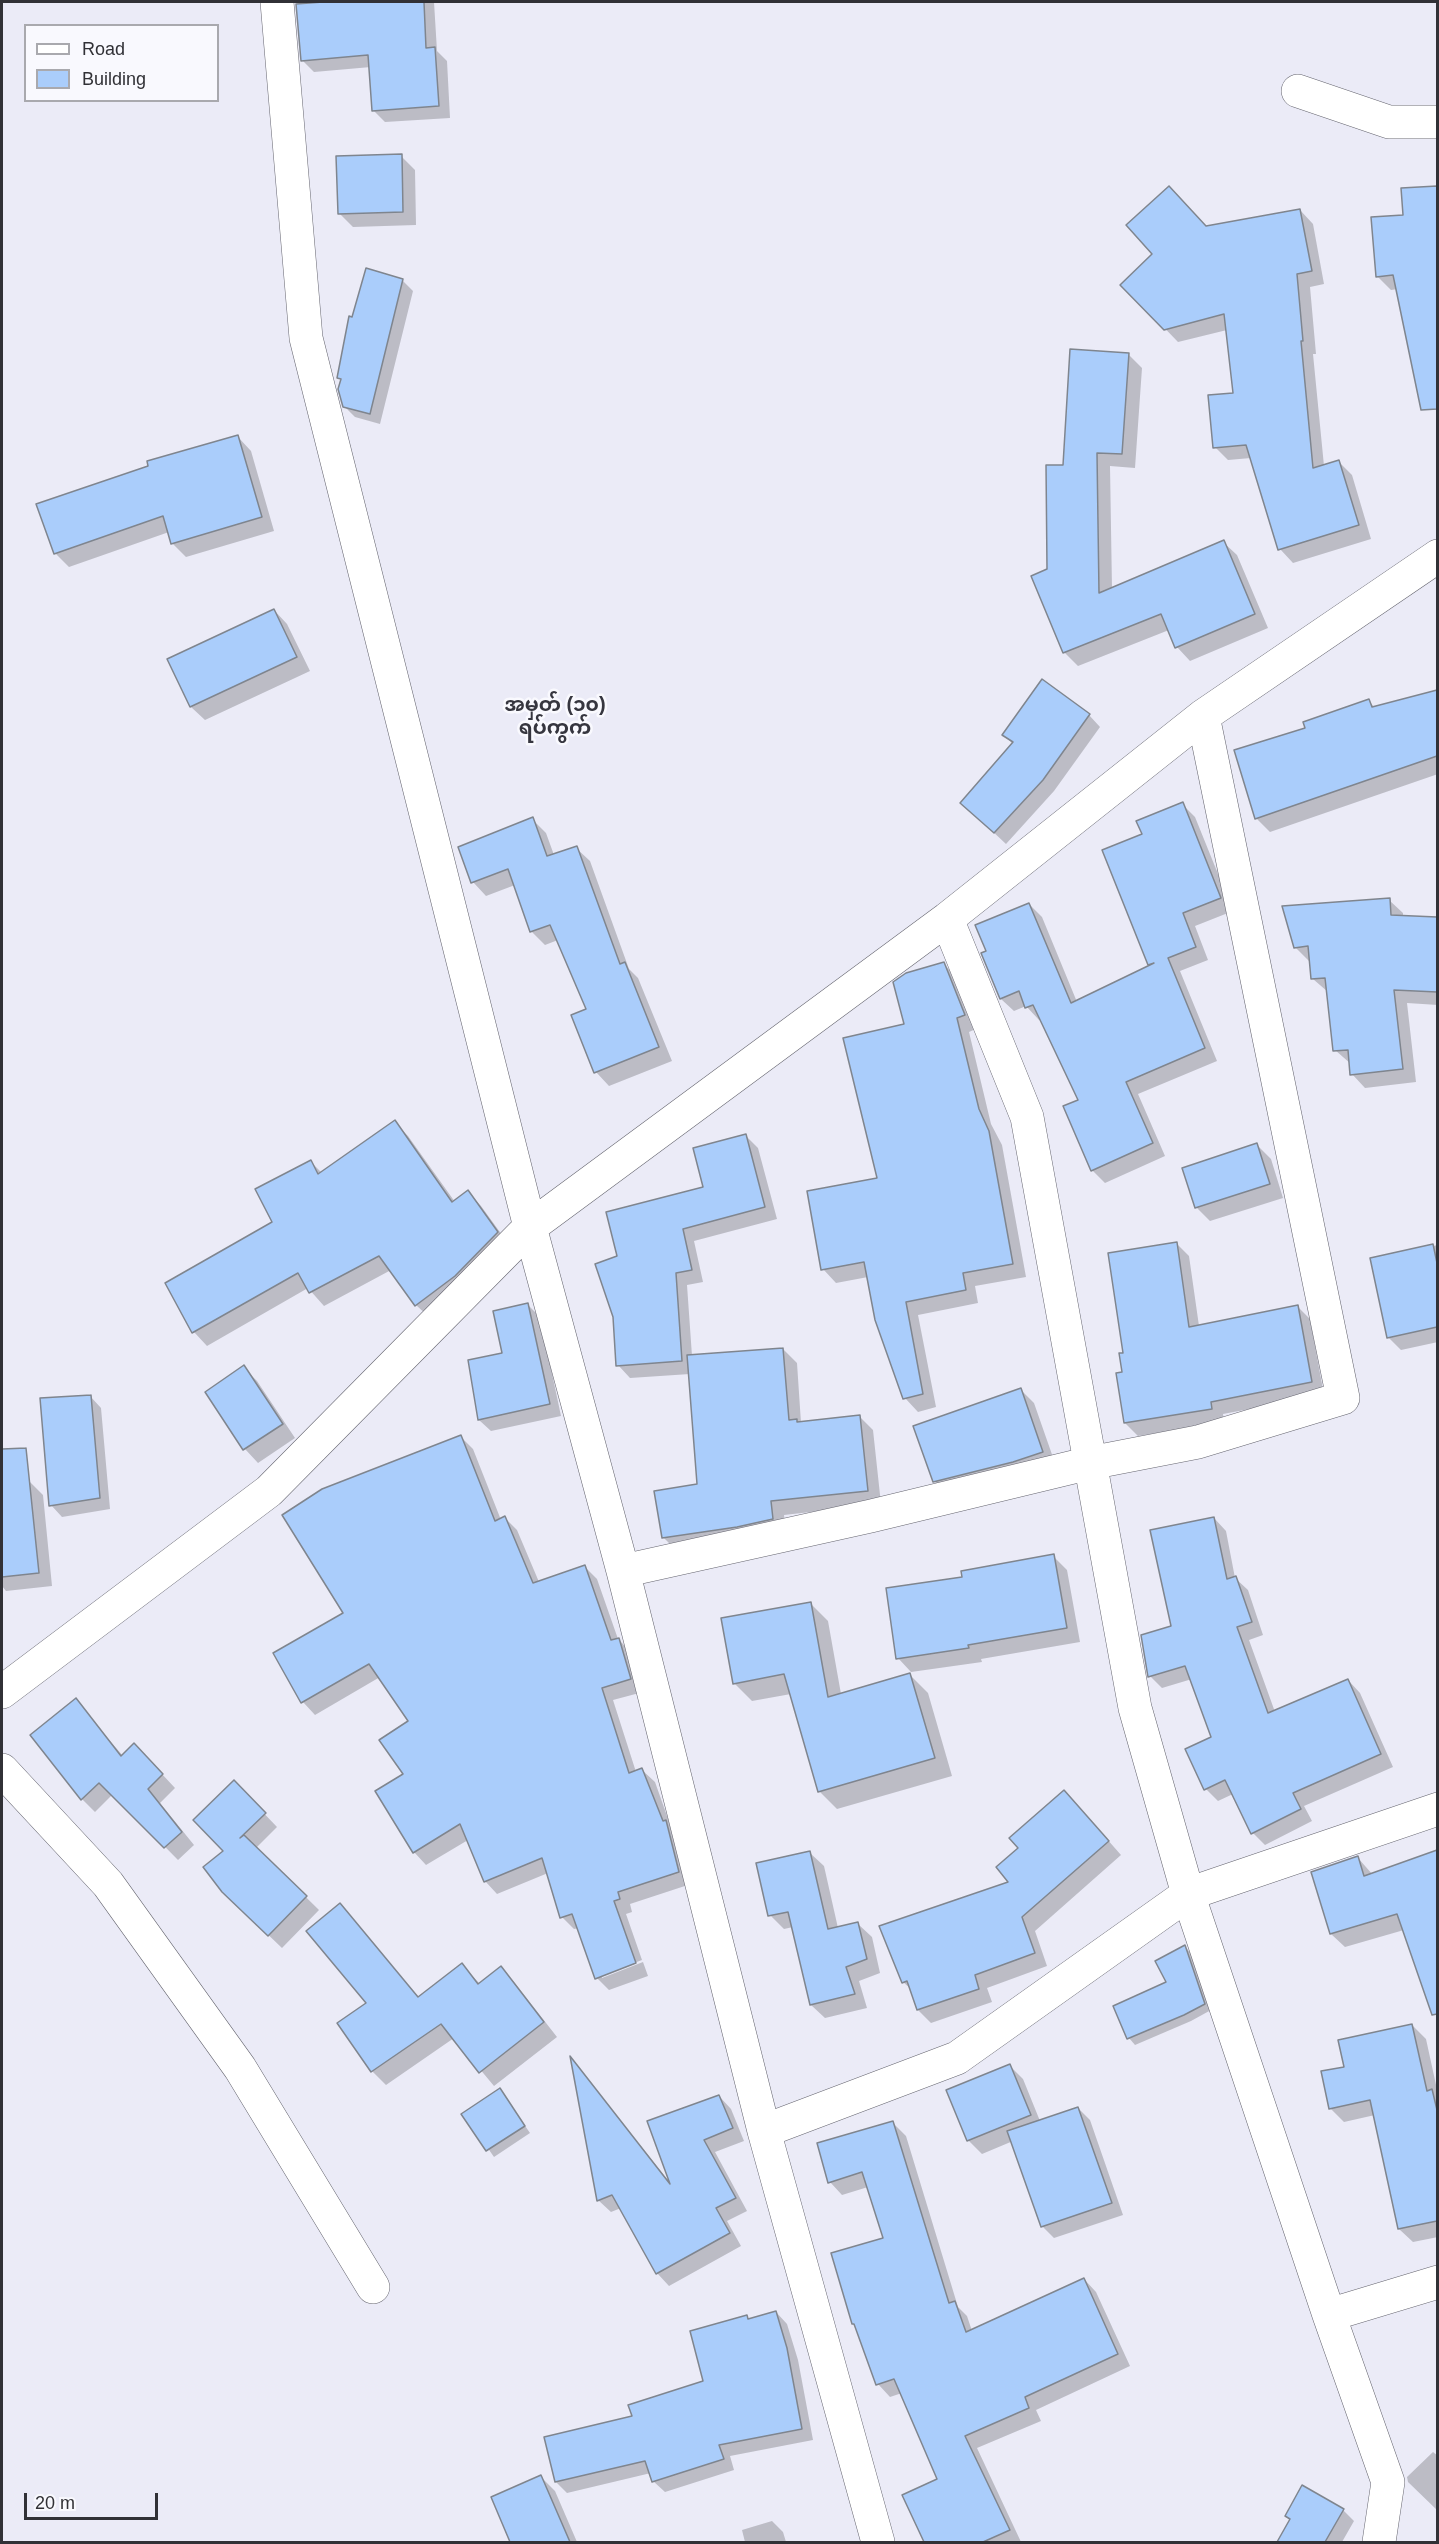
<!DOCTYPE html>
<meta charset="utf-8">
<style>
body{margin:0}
#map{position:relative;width:1439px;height:2544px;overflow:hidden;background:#ebebf7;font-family:Helvetica,sans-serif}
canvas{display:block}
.frame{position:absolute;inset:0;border:3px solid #313136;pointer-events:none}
.legend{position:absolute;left:24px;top:24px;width:195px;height:78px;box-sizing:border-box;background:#f9f9fe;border:2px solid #a9a9ae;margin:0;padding:8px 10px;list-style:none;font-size:18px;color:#313136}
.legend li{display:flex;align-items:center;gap:12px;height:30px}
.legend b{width:30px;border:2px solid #a9a9ae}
.scale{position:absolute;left:24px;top:2493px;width:134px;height:27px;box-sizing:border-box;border:3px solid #313136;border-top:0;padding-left:8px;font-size:18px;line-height:21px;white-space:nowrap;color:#313136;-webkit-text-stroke:4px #f9f9fe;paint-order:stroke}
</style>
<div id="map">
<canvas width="1439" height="2544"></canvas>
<div class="frame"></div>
<ul class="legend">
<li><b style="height:8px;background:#fff"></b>Road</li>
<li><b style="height:16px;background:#aacdfb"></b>Building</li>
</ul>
<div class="scale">20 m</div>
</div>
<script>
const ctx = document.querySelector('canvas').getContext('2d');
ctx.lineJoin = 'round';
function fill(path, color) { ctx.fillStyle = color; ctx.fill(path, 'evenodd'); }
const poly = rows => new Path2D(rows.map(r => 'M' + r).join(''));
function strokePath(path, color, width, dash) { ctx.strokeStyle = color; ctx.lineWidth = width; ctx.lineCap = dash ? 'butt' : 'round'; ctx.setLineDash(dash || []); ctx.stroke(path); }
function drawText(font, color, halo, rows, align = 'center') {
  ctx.font = font + ' Helvetica,"Noto Sans Myanmar",sans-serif'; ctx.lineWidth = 5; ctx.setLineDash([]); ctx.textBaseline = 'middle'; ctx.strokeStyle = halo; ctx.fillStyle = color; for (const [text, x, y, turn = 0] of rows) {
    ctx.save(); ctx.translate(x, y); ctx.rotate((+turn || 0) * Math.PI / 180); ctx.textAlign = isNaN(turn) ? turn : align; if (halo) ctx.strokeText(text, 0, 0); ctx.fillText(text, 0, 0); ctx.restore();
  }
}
const shadow = poly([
 [341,2,434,2,437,51,447,61,450,118,385,122,373,110,371,67,314,72,302,60,298,5],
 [401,156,415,170,416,225,353,227,339,213],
 [1438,187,1438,381,1428,383,1398,289,1391,290,1377,276,1404,216,1402,190],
 [1300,210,1313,224,1324,284,1310,287,1316,354,1313,354,1324,466,1338,461,1352,475,1371,539,1293,563,1280,549,1251,458,1228,460,1215,447,1234,394,1227,330,1178,342,1123,285,1207,228],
 [402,280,413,291,380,424,355,417,344,406,342,381,339,377,353,318],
 [1128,354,1142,368,1135,468,1110,466,1112,589,1223,542,1237,555,1268,628,1190,661,1177,647,1169,630,1078,666,1064,652,1049,570,1064,467],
 [238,437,251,451,274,531,186,557,172,543,169,532,69,567,55,553],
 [274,610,287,624,310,671,205,720,191,707,169,660],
 [1438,691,1438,774,1270,832,1256,818,1307,729,1369,701,1375,708],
 [1089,715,1100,727,1054,791,1006,844,974,814,1013,744,1004,735],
 [1182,804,1195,817,1233,911,1195,926,1208,960,1180,971,1217,1061,1138,1094,1165,1156,1105,1183,1092,1170,1080,1101,1041,1019,1039,1020,1026,1006,1014,1011,1001,999,988,952,1029,904,1042,917,1077,1002,1151,966,1144,835],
 [532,819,546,833,554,855,576,848,590,861,629,969,638,978,672,1061,609,1086,596,1072,588,1010,558,940,545,945,531,931,515,885,486,896,473,882,460,848],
 [1389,900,1403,913,1403,917,1438,919,1438,1005,1407,1003,1416,1082,1365,1088,1352,1074,1351,1064,1335,1050,1328,992,1313,979,1309,961,1295,947],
 [944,964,957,978,978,1028,969,1032,991,1124,1002,1145,1026,1277,975,1286,978,1303,918,1315,936,1407,918,1412,905,1398,868,1277,836,1283,823,1269,879,1179,906,1025],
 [394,1122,408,1136,455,1202,468,1192,481,1206,510,1246,430,1318,416,1305,391,1270,324,1306,308,1288,207,1346,194,1332,274,1223,311,1162,322,1173],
 [746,1136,758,1148,777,1219,694,1241,703,1282,687,1285,692,1356,783,1349,797,1363,801,1423,859,1416,873,1430,881,1504,784,1515,786,1532,677,1551,663,1537,699,1485,690,1374,630,1378,618,1365,619,1257,705,1188],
 [1257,1145,1271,1159,1283,1198,1210,1221,1197,1208,1184,1169],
 [1176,1243,1189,1256,1199,1326,1297,1306,1310,1319,1324,1395,1223,1414,1224,1422,1138,1436,1125,1423,1123,1373],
 [1438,1245,1438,1342,1401,1350,1388,1337,1372,1259],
 [528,1305,540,1317,561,1416,491,1431,479,1420,504,1354],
 [243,1367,257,1381,295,1438,258,1463,245,1449,207,1392],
 [1020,1389,1034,1403,1056,1466,948,1495,934,1481],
 [90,1396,101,1408,110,1509,62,1517,51,1505],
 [460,1436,473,1449,501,1520,505,1518,517,1530,539,1582,585,1567,597,1579,618,1639,631,1652,643,1692,613,1700,636,1772,642,1770,655,1782,691,1884,630,1904,632,1912,626,1914,642,1960,602,1975,602,1978,643,1962,648,1976,609,1990,597,1978,579,1928,574,1929,562,1917,548,1873,497,1894,485,1881,468,1840,426,1865,414,1852,377,1792,405,1774,410,1721,380,1677,315,1715,303,1702,275,1654,345,1613],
 [29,1481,43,1495,52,1586,6,1591,2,1586,2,1484],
 [1214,1518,1226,1531,1235,1578,1248,1590,1263,1635,1249,1640,1275,1712,1348,1680,1360,1693,1393,1767,1304,1806,1312,1821,1265,1845,1253,1833,1233,1794,1218,1801,1206,1789,1213,1738,1192,1679,1162,1688,1150,1676,1173,1627],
 [1053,1556,1067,1570,1080,1642,981,1659,982,1662,911,1672,898,1658,963,1578],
 [810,1603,828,1621,841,1694,910,1675,928,1693,952,1776,837,1809,819,1791,791,1694,752,1701,734,1683],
 [75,1700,123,1756,147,1758,175,1788,160,1803,194,1845,178,1860,113,1794,95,1812,82,1799],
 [234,1782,277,1827,256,1848,319,1910,282,1948,237,1905],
 [1077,1805,1121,1855,1035,1931,1047,1966,987,1988,992,2002,931,2023,918,2010,911,1989,903,1982,1011,1883],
 [1436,1852,1438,1969,1428,1972,1404,1930,1345,1947,1331,1934,1358,1858,1373,1875],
 [810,1853,824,1866,838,1928,858,1924,872,1937,880,1973,859,1981,867,2008,825,2018,811,2005,793,1927,784,1929,770,1915],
 [340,1905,419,1998,462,1965,480,1984,501,1968,514,1982,557,2037,494,2086,454,2038,386,2085,372,2071,368,2003],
 [1185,1947,1191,1953,1211,2010,1191,2021,1135,2045,1129,2038,1168,1983],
 [1412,2025,1426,2039,1438,2094,1438,2237,1413,2242,1399,2229,1375,2115,1344,2122,1330,2108,1346,2068],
 [572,2060,671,2184,719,2096,731,2109,744,2141,715,2152,747,2211,727,2221,741,2246,669,2286,657,2273,621,2208,611,2212,598,2200],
 [1009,2065,1023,2079,1040,2121,1078,2108,1090,2120,1123,2215,1054,2238,1042,2226,1013,2141,982,2154,968,2140],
 [500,2090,530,2133,494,2157,464,2114],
 [893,2123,906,2136,958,2307,967,2316,972,2331,1084,2279,1096,2292,1130,2366,1036,2410,1041,2421,977,2448,1021,2542,926,2542,904,2496,939,2480,902,2393,890,2397,878,2384,858,2328,853,2324,884,2239,868,2187,842,2195,830,2182],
 [776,2312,787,2324,798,2360,813,2440,730,2456,734,2470,665,2492,653,2481,651,2473,567,2493,556,2482,634,2417,705,2382,746,2317,750,2320],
 [1433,2452,1438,2456,1438,2511,1408,2482,1407,2477],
 [541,2477,555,2491,577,2542,512,2542,493,2498],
 [1343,2510,1354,2521,1342,2542,1279,2542,1291,2520],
 [772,2521,783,2532,786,2542,745,2542,742,2530]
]);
const building = poly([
 [323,2,424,2,426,48,435,47,439,106,372,111,368,55,301,61,296,4,323,2],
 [402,154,403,212,338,214,336,156,402,154],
 [1169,186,1206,226,1300,209,1312,271,1297,274,1303,341,1301,341,1313,468,1339,460,1359,525,1278,550,1246,445,1213,448,1208,395,1233,393,1224,314,1164,330,1120,285,1152,254,1126,225,1169,186],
 [1437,186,1437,409,1421,410,1393,275,1376,277,1371,217,1403,215,1401,188,1437,186],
 [366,268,403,279,370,414,343,407,338,389,341,379,337,378,349,316,352,317,366,268],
 [1070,349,1129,353,1122,454,1097,453,1099,593,1224,540,1255,614,1175,648,1161,614,1063,653,1031,576,1047,569,1046,465,1063,465,1070,349],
 [238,435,262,517,171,544,163,516,54,554,36,504,148,466,147,461,238,435],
 [274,609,297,657,190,707,167,659,274,609],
 [1042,679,1090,714,1043,780,994,833,960,803,1013,742,1002,735,1042,679],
 [1437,690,1437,756,1255,819,1234,750,1305,728,1303,722,1369,699,1372,707,1437,690],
 [1183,802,1221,898,1183,913,1196,947,1168,958,1205,1048,1126,1082,1153,1143,1091,1171,1063,1106,1078,1100,1033,1005,1025,1008,1019,991,1000,999,981,953,986,951,975,925,1029,903,1071,1003,1154,963,1148,965,1102,850,1142,834,1136,821,1183,802],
 [533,817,547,856,577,846,620,964,625,962,659,1047,594,1073,571,1015,586,1009,550,925,530,932,508,869,471,883,458,847,533,817],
 [1390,898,1391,915,1437,917,1437,992,1394,990,1403,1069,1350,1075,1348,1050,1333,1051,1325,978,1311,979,1308,946,1294,948,1282,906,1390,898],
 [944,962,965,1015,957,1018,979,1109,989,1131,1013,1264,963,1273,966,1290,906,1302,923,1394,903,1399,875,1320,864,1262,821,1270,807,1191,877,1178,843,1038,904,1024,893,982,906,973,944,962],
 [395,1120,452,1202,468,1190,498,1232,455,1276,415,1306,379,1256,309,1293,298,1273,192,1333,165,1283,272,1222,255,1189,311,1160,318,1174,395,1120],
 [746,1134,765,1207,683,1229,692,1270,676,1273,682,1361,616,1366,613,1317,595,1264,617,1256,606,1212,703,1187,693,1148,746,1134],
 [1257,1143,1270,1184,1195,1208,1182,1168,1257,1143],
 [1177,1242,1189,1327,1298,1305,1312,1382,1211,1402,1212,1409,1124,1423,1116,1373,1122,1372,1119,1353,1123,1353,1108,1253,1177,1242],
 [1433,1244,1437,1263,1437,1327,1387,1338,1370,1258,1433,1244],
 [528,1303,550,1404,478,1420,468,1360,502,1353,493,1311,528,1303],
 [783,1348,789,1420,797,1419,797,1422,860,1415,868,1491,771,1501,773,1519,737,1527,662,1538,654,1491,697,1484,687,1355,783,1348],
 [244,1365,283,1424,243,1450,205,1392,244,1365],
 [1021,1388,1043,1452,1013,1462,933,1482,913,1426,1021,1388],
 [91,1395,100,1498,49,1506,40,1398,91,1395],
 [461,1435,495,1521,505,1516,533,1583,585,1565,611,1640,619,1638,631,1679,602,1688,629,1773,642,1768,663,1821,666,1820,679,1872,618,1892,620,1899,614,1901,636,1963,595,1979,572,1914,560,1918,542,1858,484,1882,460,1824,413,1853,375,1791,403,1774,379,1740,408,1721,369,1664,301,1703,273,1653,343,1613,282,1515,322,1489,461,1435],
 [26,1448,39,1573,2,1577,2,1449,26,1448],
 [1214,1517,1227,1579,1236,1576,1252,1622,1237,1627,1268,1713,1348,1679,1381,1754,1293,1793,1301,1809,1251,1834,1225,1780,1204,1790,1185,1749,1211,1737,1185,1666,1148,1677,1141,1635,1171,1626,1150,1530,1214,1517],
 [1054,1554,1067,1628,968,1645,969,1648,896,1659,886,1588,962,1577,961,1571,1054,1554],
 [811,1602,828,1697,910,1673,935,1758,818,1792,784,1674,733,1684,721,1618,811,1602],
 [76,1698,121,1756,134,1743,163,1774,148,1789,182,1832,164,1848,99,1783,81,1800,30,1735,76,1698],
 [234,1780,266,1813,240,1838,244,1835,307,1896,268,1936,222,1892,203,1867,223,1851,193,1820,234,1780],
 [1064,1790,1109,1841,1022,1917,1035,1953,975,1975,979,1989,917,2010,907,1981,902,1983,879,1926,1008,1882,996,1867,1018,1848,1009,1838,1064,1790],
 [1437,1850,1437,2014,1432,2015,1397,1914,1330,1934,1311,1872,1358,1856,1364,1876,1437,1850],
 [810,1851,828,1929,858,1922,867,1959,846,1967,855,1994,810,2005,788,1912,768,1916,756,1863,810,1851],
 [340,1903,418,1997,462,1963,478,1984,501,1966,544,2022,479,2073,441,2024,371,2072,337,2023,366,2003,306,1931,340,1903],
 [1185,1945,1205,2004,1184,2015,1127,2039,1113,2006,1166,1982,1155,1961,1185,1945],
 [1412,2024,1427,2091,1432,2089,1437,2110,1437,2221,1398,2229,1370,2100,1329,2109,1321,2071,1344,2067,1338,2040,1412,2024],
 [570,2056,670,2184,647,2121,719,2095,733,2128,704,2140,736,2198,716,2208,730,2233,656,2274,612,2195,597,2201,570,2056],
 [1010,2064,1031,2115,967,2141,946,2090,1010,2064],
 [500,2088,525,2126,486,2151,461,2114,500,2088],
 [1078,2107,1112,2203,1041,2227,1007,2131,1078,2107],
 [893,2121,949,2303,955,2301,966,2332,1084,2278,1118,2354,1025,2397,1029,2408,965,2436,1010,2530,983,2542,924,2542,902,2495,937,2479,894,2379,876,2385,854,2324,852,2324,831,2253,883,2238,862,2172,828,2183,817,2143,893,2121],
 [776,2311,787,2348,802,2429,719,2445,724,2459,652,2482,645,2461,555,2482,544,2437,632,2416,628,2405,703,2381,690,2331,747,2315,748,2319,776,2311],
 [541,2475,570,2542,510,2542,491,2497,541,2475],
 [1302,2485,1344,2509,1325,2542,1277,2542,1290,2519,1285,2516,1302,2485]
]);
const minor = poly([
 [277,2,306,338,530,1227,623,1571,764,2131,878,2542],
 [1298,91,1389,122,1438,122],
 [947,919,1027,1117,1135,1708,1188,1894,1329,2315,1388,2482,1379,2542],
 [623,1571,871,1516,1090,1463,1198,1442,1343,1398,1203,716],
 [2,1692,269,1491,530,1227,947,919,1203,716,1438,556],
 [2,1770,108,1884,240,2068,373,2287],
 [764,2131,957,2058,1188,1894,1438,1809],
 [1329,2315,1438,2282]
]);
const quarterNames = [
 ["အမှတ် (၁၀)",555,705],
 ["ရပ်ကွက်",555,728]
];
fill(shadow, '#0003');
fill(building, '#aacdfb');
strokePath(building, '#7f858e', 1.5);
strokePath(minor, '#65656f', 34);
strokePath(minor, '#fff', 33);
drawText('bold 20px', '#36363f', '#f9f9fe', quarterNames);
</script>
